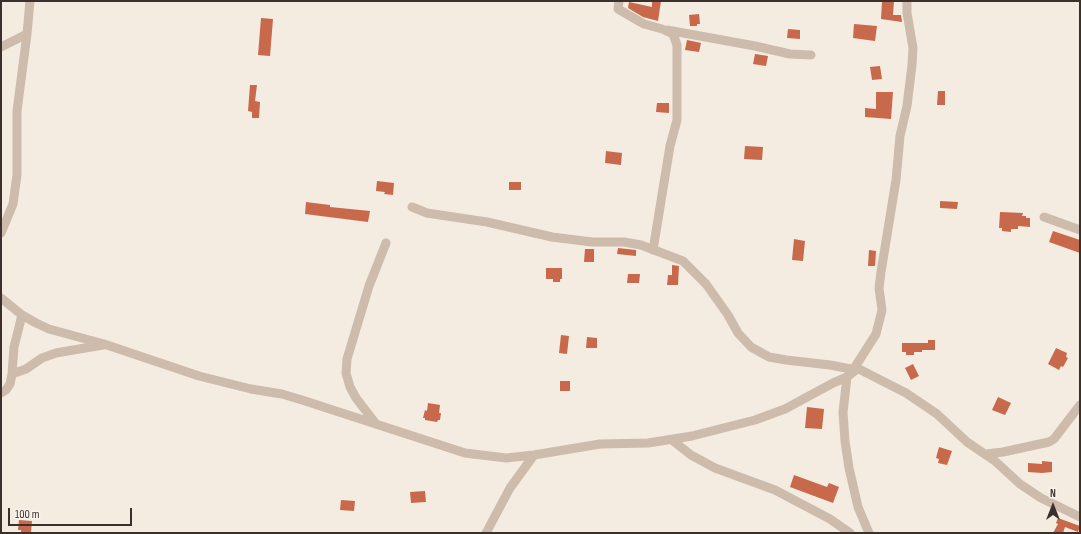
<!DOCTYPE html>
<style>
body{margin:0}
#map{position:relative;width:1081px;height:534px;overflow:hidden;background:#f4ebe1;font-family:"Sofia Sans Condensed",sans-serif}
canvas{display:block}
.frame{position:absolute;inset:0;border:2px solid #3b302b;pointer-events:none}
.north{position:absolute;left:1033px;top:486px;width:40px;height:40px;-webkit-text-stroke:3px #fbf5ee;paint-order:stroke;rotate:0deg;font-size:11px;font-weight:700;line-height:16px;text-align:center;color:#3b302b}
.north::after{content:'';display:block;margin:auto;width:14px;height:18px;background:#3b302b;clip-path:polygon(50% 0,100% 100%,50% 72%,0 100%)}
.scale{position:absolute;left:8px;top:508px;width:124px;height:18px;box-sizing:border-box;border:2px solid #3b302b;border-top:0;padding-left:5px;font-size:12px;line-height:14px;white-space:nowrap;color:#3b302b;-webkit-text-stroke:3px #fbf5ee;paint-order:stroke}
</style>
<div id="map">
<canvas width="1081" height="534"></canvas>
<div class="frame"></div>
<div class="north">N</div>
<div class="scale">100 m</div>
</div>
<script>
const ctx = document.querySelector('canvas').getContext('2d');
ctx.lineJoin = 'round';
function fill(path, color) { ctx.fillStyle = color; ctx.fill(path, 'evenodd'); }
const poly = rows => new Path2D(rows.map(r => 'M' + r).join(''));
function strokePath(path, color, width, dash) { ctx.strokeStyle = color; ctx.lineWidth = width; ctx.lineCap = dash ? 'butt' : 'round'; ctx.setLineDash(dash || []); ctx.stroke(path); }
const building = poly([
 [652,1,661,1,658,21,643,17,628,8,629,2,652,7],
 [882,1,894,1,893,15,901,15,902,22,881,19],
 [699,14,700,24,697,24,697,26,690,26,689,15],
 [261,18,273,19,270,56,258,55],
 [854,24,877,26,875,41,853,38],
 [788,29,800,30,800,39,787,38],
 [687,40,701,43,699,52,685,50],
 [755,54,768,56,766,66,753,64],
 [880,66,882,79,872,80,870,67],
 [250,85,257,85,255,101,260,102,259,118,252,118,252,112,248,111],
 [938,91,945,91,945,105,937,105],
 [876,92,893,92,891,119,865,117,865,108,876,109],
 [657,103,669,103,669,113,656,112],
 [745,146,763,147,762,160,744,159],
 [606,151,622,153,621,165,605,163],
 [377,181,394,183,393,195,384,194,385,192,376,191],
 [509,182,521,182,521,190,509,190],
 [940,201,958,202,957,209,940,208],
 [306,202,330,205,330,207,370,211,368,222,305,214],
 [1000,212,1023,213,1022,216,1026,216,1026,218,1030,218,1030,227,1018,226,1018,229,1011,229,1011,232,1002,231,1002,228,999,228],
 [1053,231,1080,240,1080,253,1049,242],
 [794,239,805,241,803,261,792,260],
 [618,248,636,250,636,256,617,254],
 [585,249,594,249,594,262,584,262],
 [869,250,876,251,875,266,868,266],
 [672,265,679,266,678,285,667,285,668,275,672,275],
 [546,268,562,268,562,279,560,279,560,282,553,282,553,279,546,279],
 [628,274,640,274,639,283,627,283],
 [561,335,569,336,567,354,559,353],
 [587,337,597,338,597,348,586,348],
 [928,340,935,340,935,350,922,350,922,352,914,352,914,355,906,355,906,352,902,352,902,343,928,343],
 [1056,348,1067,353,1066,357,1068,358,1063,367,1061,366,1059,370,1048,364],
 [913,364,919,376,911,380,905,368],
 [560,381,570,381,570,391,560,391],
 [998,397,1011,403,1005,415,992,410],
 [428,403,440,405,439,413,441,413,440,420,438,420,437,422,425,420,425,418,423,418,425,410,427,411],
 [807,407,824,409,822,429,805,428],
 [939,447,952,451,947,465,938,463,939,459,936,458],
 [1042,461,1052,462,1052,472,1042,473,1028,472,1028,463,1042,464],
 [794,475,827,487,829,483,839,487,833,503,790,487],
 [425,491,426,502,411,503,410,492],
 [341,500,355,501,354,511,340,510],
 [1058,518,1080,526,1078,532,1065,527,1063,533,1053,533,1058,524,1056,523],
 [19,520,32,521,31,533,21,533,21,530,18,530]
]);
const street = poly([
 [619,1,618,9,644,24,662,29,673,34,677,45,677,120,670,146,653,250],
 [667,30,755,46,790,54,811,55],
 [1,47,27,34],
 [412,207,427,213,487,222,552,237,592,242,624,242,641,245,683,261,706,284,728,315,738,333,751,347,769,357,786,360,830,365,856,370],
 [1044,217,1080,230],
 [1,233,13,204,17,175,17,111,27,34,30,1],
 [1,298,22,315,36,323,49,329,104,344,199,376,251,389,282,394,302,400,465,453,506,458,534,455,600,444,648,443,692,436,755,420,785,409,833,383,847,377],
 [855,367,906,393,937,414,967,442,995,461,1020,484,1041,498,1080,517],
 [12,374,26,369,42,358,56,353,103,345],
 [1,393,6,390,10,384,12,374,14,347,22,315],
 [376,424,356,398,350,387,346,373,347,359,369,286,386,243],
 [672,440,691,455,715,468,775,490,830,519,850,533],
 [986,454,1003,452,1049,442,1054,439,1080,405],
 [486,533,510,488,534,455],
 [869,533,858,507,849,468,845,441,843,412,847,377,856,370,855,367,876,334,882,310,879,288,881,272,896,180,900,136,907,106,912,65,913,48,907,13,907,1]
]);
fill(building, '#c8694b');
strokePath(street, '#cdbbac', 9);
</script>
